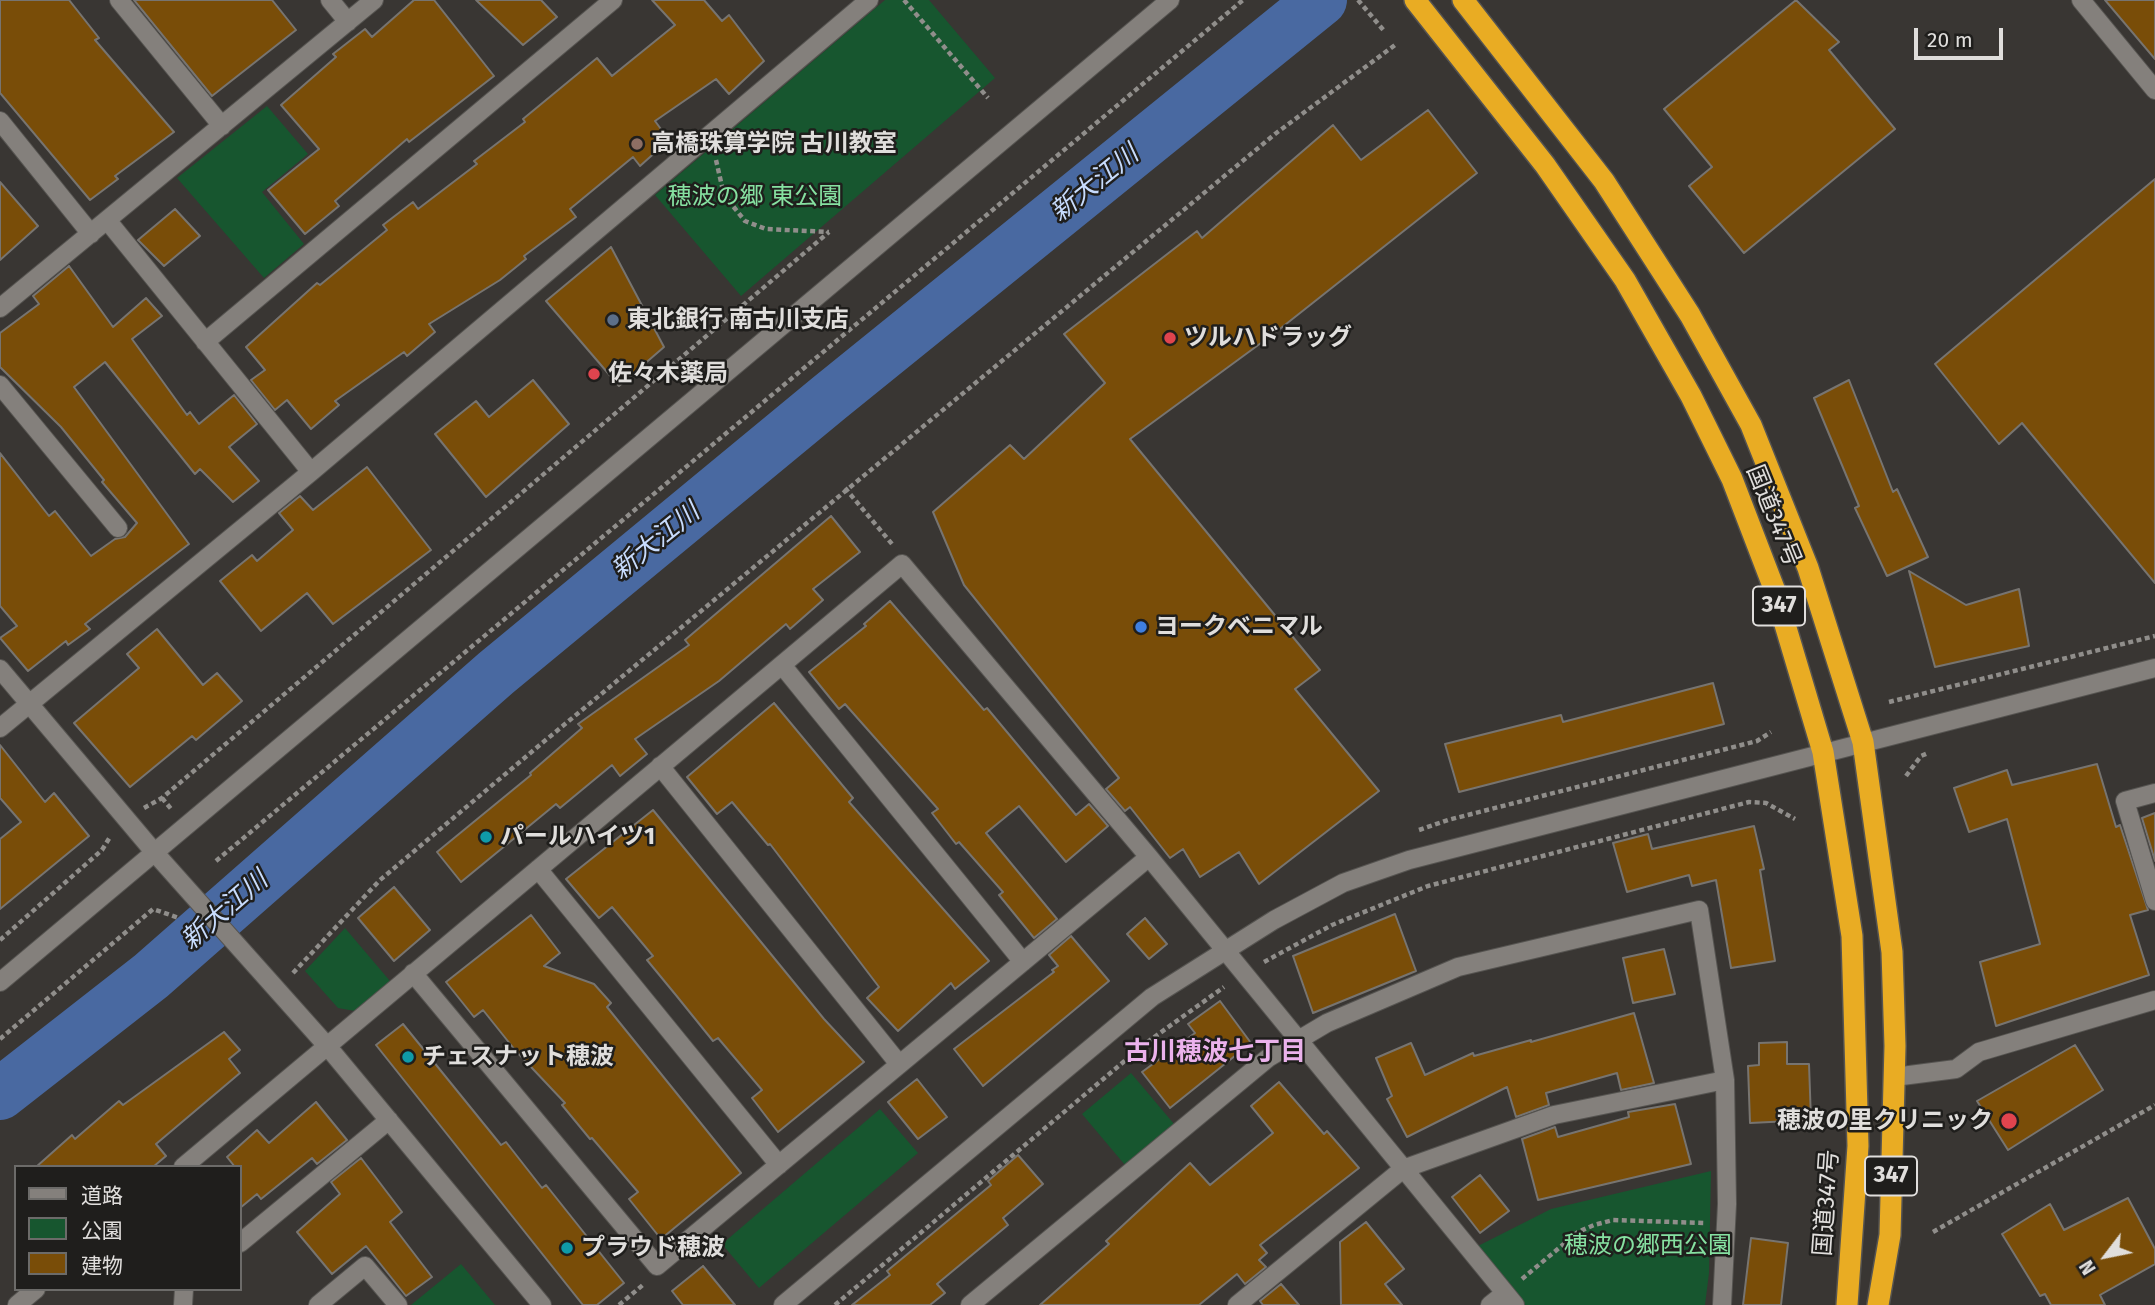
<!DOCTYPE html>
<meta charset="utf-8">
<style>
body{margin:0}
#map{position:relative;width:2155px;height:1305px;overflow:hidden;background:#393633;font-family:"Fira Sans","Noto Sans JP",sans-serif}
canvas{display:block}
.legend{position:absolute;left:14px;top:1165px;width:228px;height:126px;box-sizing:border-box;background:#1f1e1c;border:2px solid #6c6b69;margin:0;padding:9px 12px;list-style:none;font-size:21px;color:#e0dedc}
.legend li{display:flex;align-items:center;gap:14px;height:35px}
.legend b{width:35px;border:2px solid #6c6b69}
.north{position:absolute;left:2071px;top:1221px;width:70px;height:70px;-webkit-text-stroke:5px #1f1e1c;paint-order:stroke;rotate:238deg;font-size:19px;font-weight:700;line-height:28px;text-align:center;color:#e0dedc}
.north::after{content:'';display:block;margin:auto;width:24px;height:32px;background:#e0dedc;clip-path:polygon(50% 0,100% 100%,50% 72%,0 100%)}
.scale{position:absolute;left:1914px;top:28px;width:89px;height:32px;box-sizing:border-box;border:4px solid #e0dedc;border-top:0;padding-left:9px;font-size:21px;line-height:24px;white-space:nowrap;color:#e0dedc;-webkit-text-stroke:5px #1f1e1c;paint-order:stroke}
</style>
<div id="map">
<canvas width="2155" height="1305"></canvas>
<ul class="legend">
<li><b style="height:9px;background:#84807c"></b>道路</li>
<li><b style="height:19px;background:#17562f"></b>公園</li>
<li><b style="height:19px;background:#794d08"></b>建物</li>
</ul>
<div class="north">N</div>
<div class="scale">20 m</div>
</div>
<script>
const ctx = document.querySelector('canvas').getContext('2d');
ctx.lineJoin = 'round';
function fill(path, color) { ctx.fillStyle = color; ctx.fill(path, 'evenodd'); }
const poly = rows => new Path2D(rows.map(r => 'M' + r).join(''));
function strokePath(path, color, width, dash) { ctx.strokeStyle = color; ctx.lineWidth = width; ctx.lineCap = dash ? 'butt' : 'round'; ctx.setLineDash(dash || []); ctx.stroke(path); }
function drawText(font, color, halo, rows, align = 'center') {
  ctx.font = font + ' "Fira Sans","Noto Sans JP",sans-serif'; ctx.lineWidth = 5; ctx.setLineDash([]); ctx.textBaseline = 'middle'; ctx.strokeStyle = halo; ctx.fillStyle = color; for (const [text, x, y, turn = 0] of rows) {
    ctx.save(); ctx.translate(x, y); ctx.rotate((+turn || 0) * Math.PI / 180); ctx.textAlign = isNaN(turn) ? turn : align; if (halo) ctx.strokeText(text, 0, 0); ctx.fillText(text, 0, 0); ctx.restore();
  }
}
const green = poly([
 [885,0,929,0,995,78,741,296,655,195],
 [267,106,308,154,262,192,304,244,264,278,177,178],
 [345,928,390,981,355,1011,338,1008,305,971],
 [1131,1073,1174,1124,1125,1165,1082,1114],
 [880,1109,918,1153,759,1288,722,1244],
 [1711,1171,1709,1273,1705,1305,1524,1305,1476,1247,1551,1209],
 [461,1264,495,1305,411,1305]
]);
const river = poly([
 [0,1094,151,976,496,673,829,398,1321,0]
]);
const building = poly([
 [0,0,69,0,99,38,95,40,174,132,115,176,118,179,90,200,0,93,0,0],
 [134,0,272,0,296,30,212,96,134,0],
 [414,0,434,0,494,76,409,142,407,139,335,201,339,206,305,234,268,190,319,149,281,105,336,57,333,54,365,29,372,37,414,0],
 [476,0,541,0,557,17,523,45,476,0],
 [652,0,704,0,722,21,729,15,764,61,729,94,716,79,655,121,669,140,640,166,633,157,570,209,576,217,524,256,526,259,500,280,429,324,435,332,407,356,404,352,335,401,339,405,311,429,287,400,275,410,251,380,265,370,246,347,317,283,320,285,387,230,383,225,413,202,418,209,477,164,474,161,525,122,523,119,597,58,612,76,675,25,652,0],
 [1796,0,1839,42,1829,50,1895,129,1744,253,1689,186,1712,167,1664,109,1796,0],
 [2105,0,2155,0,2155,59,2105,0],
 [1428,110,1477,173,1276,332,1130,439,1320,670,1295,689,1379,791,1259,884,1239,852,1200,877,1183,849,1170,858,1130,807,1125,811,1106,789,1119,778,964,585,933,512,1010,445,1024,459,1105,383,1064,334,1197,231,1202,238,1333,125,1361,160,1428,110],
 [2155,179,2155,583,2022,423,1999,444,1935,364,2155,179],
 [0,182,38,226,0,260,0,182],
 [175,209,200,236,164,266,138,240,175,209],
 [611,247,664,347,619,386,546,301,611,247],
 [69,266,113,327,146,298,162,316,132,339,187,415,190,412,199,424,234,395,257,424,229,447,259,481,233,502,200,469,195,474,105,362,74,387,189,544,85,624,90,629,68,645,66,641,28,671,0,638,17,626,0,606,0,453,49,516,55,511,91,556,115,539,125,537,137,523,102,482,104,480,61,427,0,367,0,333,39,304,33,296,69,266],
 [533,380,569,424,486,497,435,434,476,401,489,417,533,380],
 [1849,380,1893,492,1897,489,1928,557,1887,576,1855,508,1859,506,1814,398,1849,380],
 [367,467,431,550,333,624,307,593,261,631,220,581,252,555,257,561,293,530,279,513,300,496,313,510,367,467],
 [831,516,860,552,813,589,823,600,790,629,786,624,719,681,635,739,647,754,620,776,612,765,560,808,556,804,461,882,437,852,531,775,530,773,582,728,578,724,689,645,685,640,831,516],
 [1909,571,1966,605,2019,589,2029,646,1935,667,1909,571],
 [890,601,984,710,987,708,1076,815,1089,804,1108,826,1066,862,1019,806,986,833,1057,919,1034,938,999,895,1003,892,959,842,956,844,932,813,938,809,845,704,839,709,809,672,866,626,864,624,890,601],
 [157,629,203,685,217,673,242,701,196,740,192,736,130,787,74,723,139,668,127,654,157,629],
 [1713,683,1724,724,1459,792,1445,744,1561,715,1563,722,1713,683],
 [774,703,853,798,849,802,989,961,955,989,951,983,898,1031,867,998,879,987,770,844,768,845,732,802,717,814,687,777,774,703],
 [0,745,45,802,54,793,89,836,0,909,0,839,21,822,0,798,0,745],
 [2097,764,2116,827,2120,825,2148,910,2130,915,2149,975,1996,1026,1980,962,2040,944,2007,819,1969,832,1954,788,2007,770,2012,785,2097,764],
 [653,810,824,1019,864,1062,778,1132,752,1098,762,1090,718,1038,713,1041,675,994,647,960,653,956,612,907,599,918,566,879,653,810],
 [2155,813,2155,861,2142,818,2155,813],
 [1754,826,1764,869,1760,870,1775,961,1731,968,1716,880,1692,886,1689,875,1627,892,1613,843,1648,834,1652,849,1754,826],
 [394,887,430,930,394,961,358,918,394,887],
 [1395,914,1416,971,1313,1013,1293,956,1395,914],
 [531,915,560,953,544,966,594,984,611,1003,607,1007,741,1173,661,1239,629,1199,638,1192,592,1138,590,1139,562,1105,565,1103,515,1050,483,1010,474,1017,446,982,531,915],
 [1145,918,1167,944,1149,959,1127,934,1145,918],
 [1071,936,1109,981,983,1086,954,1049,1054,972,1052,970,1058,966,1049,955,1071,936],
 [1664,949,1675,994,1633,1003,1623,958,1664,949],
 [1220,1001,1251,1043,1170,1108,1142,1072,1195,1033,1188,1024,1220,1001],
 [1634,1013,1654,1083,1621,1090,1617,1073,1546,1093,1549,1105,1516,1117,1507,1087,1407,1137,1387,1099,1392,1096,1376,1058,1411,1043,1425,1075,1473,1053,1474,1056,1531,1040,1531,1042,1634,1013],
 [403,1024,501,1145,506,1142,542,1188,546,1185,624,1283,597,1305,583,1305,376,1045,403,1024],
 [224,1032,240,1050,229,1059,240,1073,156,1144,166,1156,153,1167,36,1167,72,1135,75,1139,119,1101,123,1105,224,1032],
 [1787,1042,1787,1064,1809,1064,1811,1120,1750,1123,1748,1066,1759,1065,1759,1043,1787,1042],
 [2075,1045,2103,1090,2008,1150,1977,1101,2075,1045],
 [917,1079,947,1117,918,1139,888,1102,917,1079],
 [1279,1082,1324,1134,1327,1131,1359,1168,1260,1245,1267,1253,1259,1260,1266,1267,1245,1284,1237,1274,1199,1305,1040,1305,1109,1244,1106,1241,1190,1163,1210,1185,1273,1133,1251,1106,1279,1082],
 [316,1102,347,1140,317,1164,312,1158,261,1199,257,1194,240,1208,240,1167,235,1167,227,1157,257,1130,269,1143,316,1102],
 [1675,1104,1691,1164,1538,1200,1522,1139,1555,1127,1558,1137,1629,1117,1628,1112,1675,1104],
 [1018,1155,1043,1184,1003,1218,1008,1225,937,1284,945,1293,930,1305,852,1305,890,1275,887,1271,991,1185,988,1181,1018,1155],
 [361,1158,402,1212,390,1222,432,1277,406,1296,366,1246,332,1274,297,1232,340,1194,331,1182,361,1158],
 [1480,1175,1509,1211,1480,1233,1452,1197,1480,1175],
 [2128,1198,2155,1249,2155,1264,2100,1295,2105,1305,2051,1305,2045,1294,2040,1296,2002,1234,2050,1204,2064,1230,2128,1198],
 [1366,1222,1404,1269,1385,1284,1402,1305,1341,1305,1340,1242,1366,1222],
 [1751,1238,1788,1243,1781,1305,1743,1305,1751,1238],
 [703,1266,735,1305,683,1305,672,1291,703,1266],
 [1281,1284,1299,1305,1263,1305,1260,1301,1281,1284]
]);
const path = poly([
 [904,0,988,98],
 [1358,0,1385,32],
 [716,160,724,195,745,221,766,229,829,232],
 [845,488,892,544],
 [1889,702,2155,636],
 [1906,776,1921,756,1928,753],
 [162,798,172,810],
 [144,808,162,798,829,232],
 [1419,830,1448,820,1757,741,1771,732],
 [216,861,1243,0],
 [0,940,102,850,110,837],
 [1264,962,1332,925,1428,886,1749,802,1766,803,1795,819],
 [293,973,380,880,535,749,1275,134,1395,45],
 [0,1039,153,909,179,918],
 [1933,1232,2155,1105],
 [1522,1279,1578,1232,1594,1225,1613,1220,1704,1223],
 [619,1305,644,1284],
 [835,1305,1146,1043,1224,987]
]);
const minor = poly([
 [119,0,222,126],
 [330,0,348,22],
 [2081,0,2155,90],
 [0,121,91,234],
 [107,220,311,472],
 [0,308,374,0],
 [205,342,613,0],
 [0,385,118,528],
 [782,665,1023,962],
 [0,669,155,853,328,1047,542,1305],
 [0,728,311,472,869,0],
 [660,766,899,1064],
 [2155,793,2125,801,2155,901],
 [538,869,779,1165],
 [413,973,657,1266,1149,857],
 [0,982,1170,0],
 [1894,1077,1956,1069,1979,1052,2155,1000],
 [183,1167,902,564,1149,857,1515,1305],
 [240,1243,389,1120],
 [17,1305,36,1289],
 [183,1305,184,1289],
 [318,1305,365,1266,398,1305],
 [783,1305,1152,997,1274,920,1343,883,1409,860,2155,668],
 [970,1305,1268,1058,1327,1023,1458,967,1699,910,1725,1080,1727,1204,1722,1305],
 [1237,1305,1403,1169,1554,1115,1725,1080],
 [1490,1305,1505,1293]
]);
const highway = poly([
 [1415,0,1545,165,1625,280,1691,396,1732,479,1775,591,1823,752,1852,936,1858,1146,1847,1305],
 [1463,0,1604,181,1690,315,1751,425,1808,568,1863,742,1892,952,1895,1046,1890,1235,1878,1305]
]);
const markers = [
 [637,144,7,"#8d6e63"],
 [613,320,7,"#5c6f8a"],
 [1170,338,7,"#e0444e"],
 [594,374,7,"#e0444e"],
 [1141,627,7,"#3f7fe0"],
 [486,837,7,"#0f9aa8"],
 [408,1057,7,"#0f9aa8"],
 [2009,1121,9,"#e0444e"],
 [567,1248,7,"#0f9aa8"]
];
const shields = [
 [1779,606,52],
 [1891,1176,52]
];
const shieldNames = [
 ["347",1779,606],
 ["347",1891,1176]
];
const poiNames = [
 ["高橋珠算学院 古川教室",651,144],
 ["東北銀行 南古川支店",627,320],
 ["ツルハドラッグ",1184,338],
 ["佐々木薬局",608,374],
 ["ヨークベニマル",1155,627],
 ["パールハイツ1",500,837],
 ["チェスナット穂波",422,1057],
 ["穂波の里クリニック",1993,1121,"right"],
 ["プラウド穂波",581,1248]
];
const parkNames = [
 ["穂波の郷 東公園",755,197],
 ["穂波の郷西公園",1648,1246]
];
const streetNames = [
 ["国道347号",1773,516,68],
 ["国道347号",1827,1203,-86]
];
const waterNames = [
 ["新大江川",1095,184,-39],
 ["新大江川",656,542,-39],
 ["新大江川",225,911,-41]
];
const neighbourhoodNames = [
 ["古川穂波七丁目",1215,1053]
];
fill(green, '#17562f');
strokePath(river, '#4969a1', 52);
fill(building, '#794d08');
strokePath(building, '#777470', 2);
strokePath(minor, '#565451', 20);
strokePath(highway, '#565451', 24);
strokePath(path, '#908e8b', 4.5, [5, 3.5]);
strokePath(minor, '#84807c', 18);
strokePath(highway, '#e9ac23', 21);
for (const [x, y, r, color] of markers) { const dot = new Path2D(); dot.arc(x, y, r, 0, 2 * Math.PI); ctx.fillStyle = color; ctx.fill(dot); strokePath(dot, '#1f1e1c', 2.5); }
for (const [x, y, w] of shields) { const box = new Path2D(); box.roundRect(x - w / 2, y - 19.5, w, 39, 5); ctx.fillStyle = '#1f1e1c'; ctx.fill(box); strokePath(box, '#e0dedc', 2); }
drawText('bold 23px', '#e0dedc', null, shieldNames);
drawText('bold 24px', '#e0dedc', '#1f1e1c', poiNames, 'left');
drawText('24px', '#86e1a1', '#1f1e1c', parkNames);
drawText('24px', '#e0dedc', '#1f1e1c', streetNames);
drawText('italic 26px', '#c8dcfd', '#1f1e1c', waterNames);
drawText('bold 26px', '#ebb2ec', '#1f1e1c', neighbourhoodNames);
</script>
